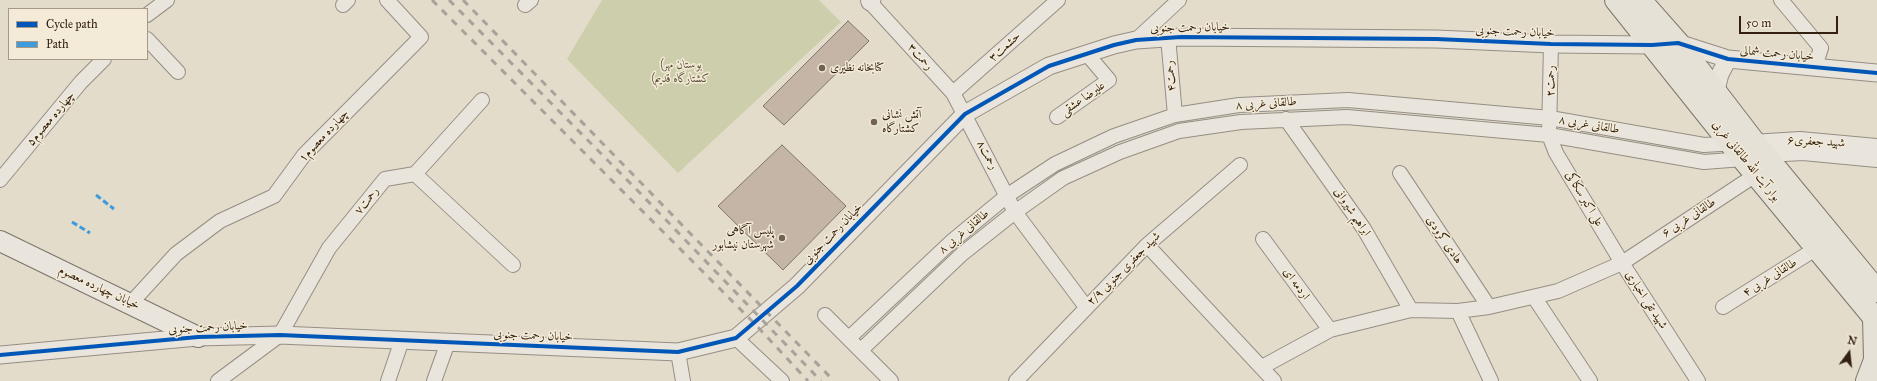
<!DOCTYPE html>
<meta charset="utf-8">
<style>
body{margin:0}
#map{position:relative;width:1877px;height:381px;overflow:hidden;background:#e3dccb;font-family:"IM FELL Great Primer",serif}
canvas{display:block}
.legend{position:absolute;left:8px;top:8px;width:140px;height:52px;box-sizing:border-box;background:#f3ebd7;border:1px solid #a69a87;margin:0;padding:5px 7px;list-style:none;font-size:12px;color:#332010}
.legend li{display:flex;align-items:center;gap:8px;height:20px}
.legend b{width:20px;border:1px solid #a69a87}
.north{position:absolute;left:1829px;top:333px;width:40px;height:40px;-webkit-text-stroke:3px #f3ebd7;paint-order:stroke;rotate:15deg;font-size:11px;font-weight:700;line-height:16px;text-align:center;color:#332010}
.north::after{content:'';display:block;margin:auto;width:14px;height:18px;background:#332010;clip-path:polygon(50% 0,100% 100%,50% 72%,0 100%)}
.scale{position:absolute;left:1739px;top:16px;width:99px;height:18px;box-sizing:border-box;border:2px solid #332010;border-top:0;padding-left:5px;font-size:12px;line-height:14px;white-space:nowrap;color:#332010;-webkit-text-stroke:3px #f3ebd7;paint-order:stroke}
</style>
<div id="map">
<canvas width="1877" height="381"></canvas>
<ul class="legend">
<li><b style="height:5px;background:#0057b8"></b>Cycle path</li>
<li><b style="height:5px;background:#3e9bde"></b>Path</li>
</ul>
<div class="north">N</div>
<div class="scale">50 m</div>
</div>
<script>
const ctx = document.querySelector('canvas').getContext('2d');
ctx.lineJoin = 'round';
function fill(path, color) { ctx.fillStyle = color; ctx.fill(path, 'evenodd'); }
const poly = rows => new Path2D(rows.map(r => 'M' + r).join(''));
function strokePath(path, color, width, dash) { ctx.strokeStyle = color; ctx.lineWidth = width; ctx.lineCap = dash ? 'butt' : 'round'; ctx.setLineDash(dash || []); ctx.stroke(path); }
function drawText(font, color, halo, rows, align = 'center') {
  ctx.font = font + ' "IM FELL Great Primer",Amiri,serif'; ctx.lineWidth = 3; ctx.setLineDash([]); ctx.textBaseline = 'middle'; ctx.strokeStyle = halo; ctx.fillStyle = color; for (const [text, x, y, turn = 0] of rows) {
    ctx.save(); ctx.translate(x, y); ctx.rotate((+turn || 0) * Math.PI / 180); ctx.textAlign = isNaN(turn) ? turn : align; if (halo) ctx.strokeText(text, 0, 0); ctx.fillText(text, 0, 0); ctx.restore();
  }
}
const green = poly([
 [602,0,819,0,841,22,678,173,567,59]
]);
const building = poly([
 [848,21,869,41,784,125,763,106,848,21],
 [782,145,846,206,783,270,718,206,782,145]
]);
const minor = poly([
 [868,0,953,93,1015,212,1086,307],
 [1781,0,1821,48,1815,67],
 [343,5,348,0],
 [525,5,531,0],
 [147,15,167,0],
 [1168,37,1175,115],
 [147,39,178,72],
 [1136,40,1179,0],
 [1551,44,1549,135,1556,153,1622,263,1698,381],
 [953,93,1058,0],
 [1057,117,1109,80,1087,54],
 [1286,119,1364,229,1411,310],
 [1400,173,1489,307],
 [415,174,513,265],
 [0,180,81,82,104,59],
 [1263,239,1330,330],
 [1147,245,1274,381],
 [1534,297,1590,381],
 [131,303,176,254,220,221,274,196,304,155,421,37,387,0],
 [1723,307,1817,248],
 [1458,311,1491,381],
 [825,315,891,381],
 [736,338,782,381],
 [849,338,951,242,1008,195,1055,164,1114,136,1175,115,1239,105,1348,100,1550,118,1704,145,1800,139,1877,146],
 [861,350,962,254,1015,212,1063,178,1120,152,1179,131,1241,122,1347,117,1549,135,1704,162,1743,159,1765,155,1803,153,1877,160],
 [678,352,683,381],
 [1262,367,1330,330,1411,310,1458,311,1489,307,1558,291,1622,263,1757,174],
 [218,381,280,335,329,248,385,179,415,174,482,100],
 [388,381,402,340],
 [434,381,448,342],
 [1016,381,1147,245,1240,165]
]);
const tertiary = poly([
 [870,2,872,0],
 [1718,96,1717,86,1720,74,1728,59],
 [0,355,198,337,280,335,678,352,736,338,797,286,965,114,1049,66,1114,45,1136,40,1181,37,1436,39,1551,44,1652,45,1678,43,1728,59,1877,73]
]);
const secondary = poly([
 [0,241,198,337]
]);
const primary = poly([
 [1616,0,1743,159,1877,321],
 [1640,0,1678,43,1754,142,1877,291],
 [1867,381,1875,360,1874,317]
]);
const rail = poly([
 [432,0,754,323,808,381],
 [449,0,640,193,821,381],
 [463,0,834,381]
]);
const quiet = poly([
 [96,195,114,209],
 [72,222,90,233]
]);
const cycleway = poly([
 [0,355,198,337,280,335,678,352,736,338,797,286,965,114,1049,66,1114,45,1136,40,1181,37,1436,39,1551,44,1652,45,1678,43,1728,59,1877,73]
]);
const markers = [
 [822,68,4,"#716251"],
 [874,122,4,"#716251"],
 [782,238,4,"#716251"]
];
const streetNames = [
 ["خیابان رحمت جنوبی",1190,28,-1],
 ["خیابان رحمت جنوبی",1515,32,2],
 ["حشمت۳",1005,47,-42],
 ["خیابان رحمت شمالی",1777,54,5],
 ["رحمت۳",920,57,48],
 ["رحمت۴",1171,76,-95],
 ["رحمت۲",1551,81,-89],
 ["علیرضا عشقی",1083,99,-35],
 ["طالقانی غربی ۸",1266,104,-4],
 ["چهارده معصوم۵",51,119,-50],
 ["طالقانی غربی ۸",1589,125,10],
 ["چهارده معصوم۱",324,136,-47],
 ["شهید جعفری۶",1816,142,3],
 ["رحمت۸",987,155,62],
 ["بوار آیت الله طالقانی غربی",1746,161,51],
 ["علی اکبر سکاکی",1584,199,59],
 ["رحمت۷",367,201,-51],
 ["ابراهیم شیروانی",1352,212,56],
 ["طالقانی غربی ۶",1689,218,-33],
 ["طالقانی غربی ۸",964,232,-40],
 ["خیابان رحمت جنوبی",833,234,-46],
 ["هادی کرودی",1444,240,56],
 ["شهید جعفری جنوبی ۲/۹",1124,269,-45],
 ["طالقانی غربی ۴",1770,278,-32],
 ["اردمه ای",1296,284,54],
 ["خیابان چهارده معصوم",99,288,25],
 ["شهید تقی اخباری",1646,300,57],
 ["خیابان رحمت جنوبی",208,328,-3],
 ["خیابان رحمت جنوبی",533,336,2]
];
const parkNames = [
 ["(بوستان مهر",681,65],
 ["(کشتارگاه قدیم",681,79]
];
const poiNames = [
 ["کتابخانه نظیری",830,68],
 ["آتش نشانی",882,115],
 ["کشتارگاه",882,129],
 ["پلیس آگاهی",774,231,"right"],
 ["شهرستان نیشابور",774,245,"right"]
];
fill(green, '#ccceac');
fill(building, '#c5b5a6');
strokePath(building, '#7c756a', 1);
strokePath(minor, '#958e83', 16);
strokePath(tertiary, '#958e83', 19);
strokePath(secondary, '#7c756a', 22);
strokePath(primary, '#7c756a', 24);
strokePath(minor, '#e9e5dd', 14);
strokePath(tertiary, '#e9e5dd', 17);
strokePath(secondary, '#e9e5dd', 20);
strokePath(primary, '#e6e1d7', 22);
strokePath(rail, '#a7a29a', 3, [7, 7]);
strokePath(quiet, '#3e9bde', 3, [6, 3]);
strokePath(cycleway, '#0057b8', 4);
for (const [x, y, r, color] of markers) { const dot = new Path2D(); dot.arc(x, y, r, 0, 2 * Math.PI); ctx.fillStyle = color; ctx.fill(dot); strokePath(dot, '#f3ebd7', 1.5); }
drawText('12px', '#332010', '#f3ebd7', streetNames);
drawText('italic 12px', '#5c5137', '#f3ebd7', parkNames);
drawText('12px', '#332010', '#f3ebd7', poiNames, 'left');
</script>
